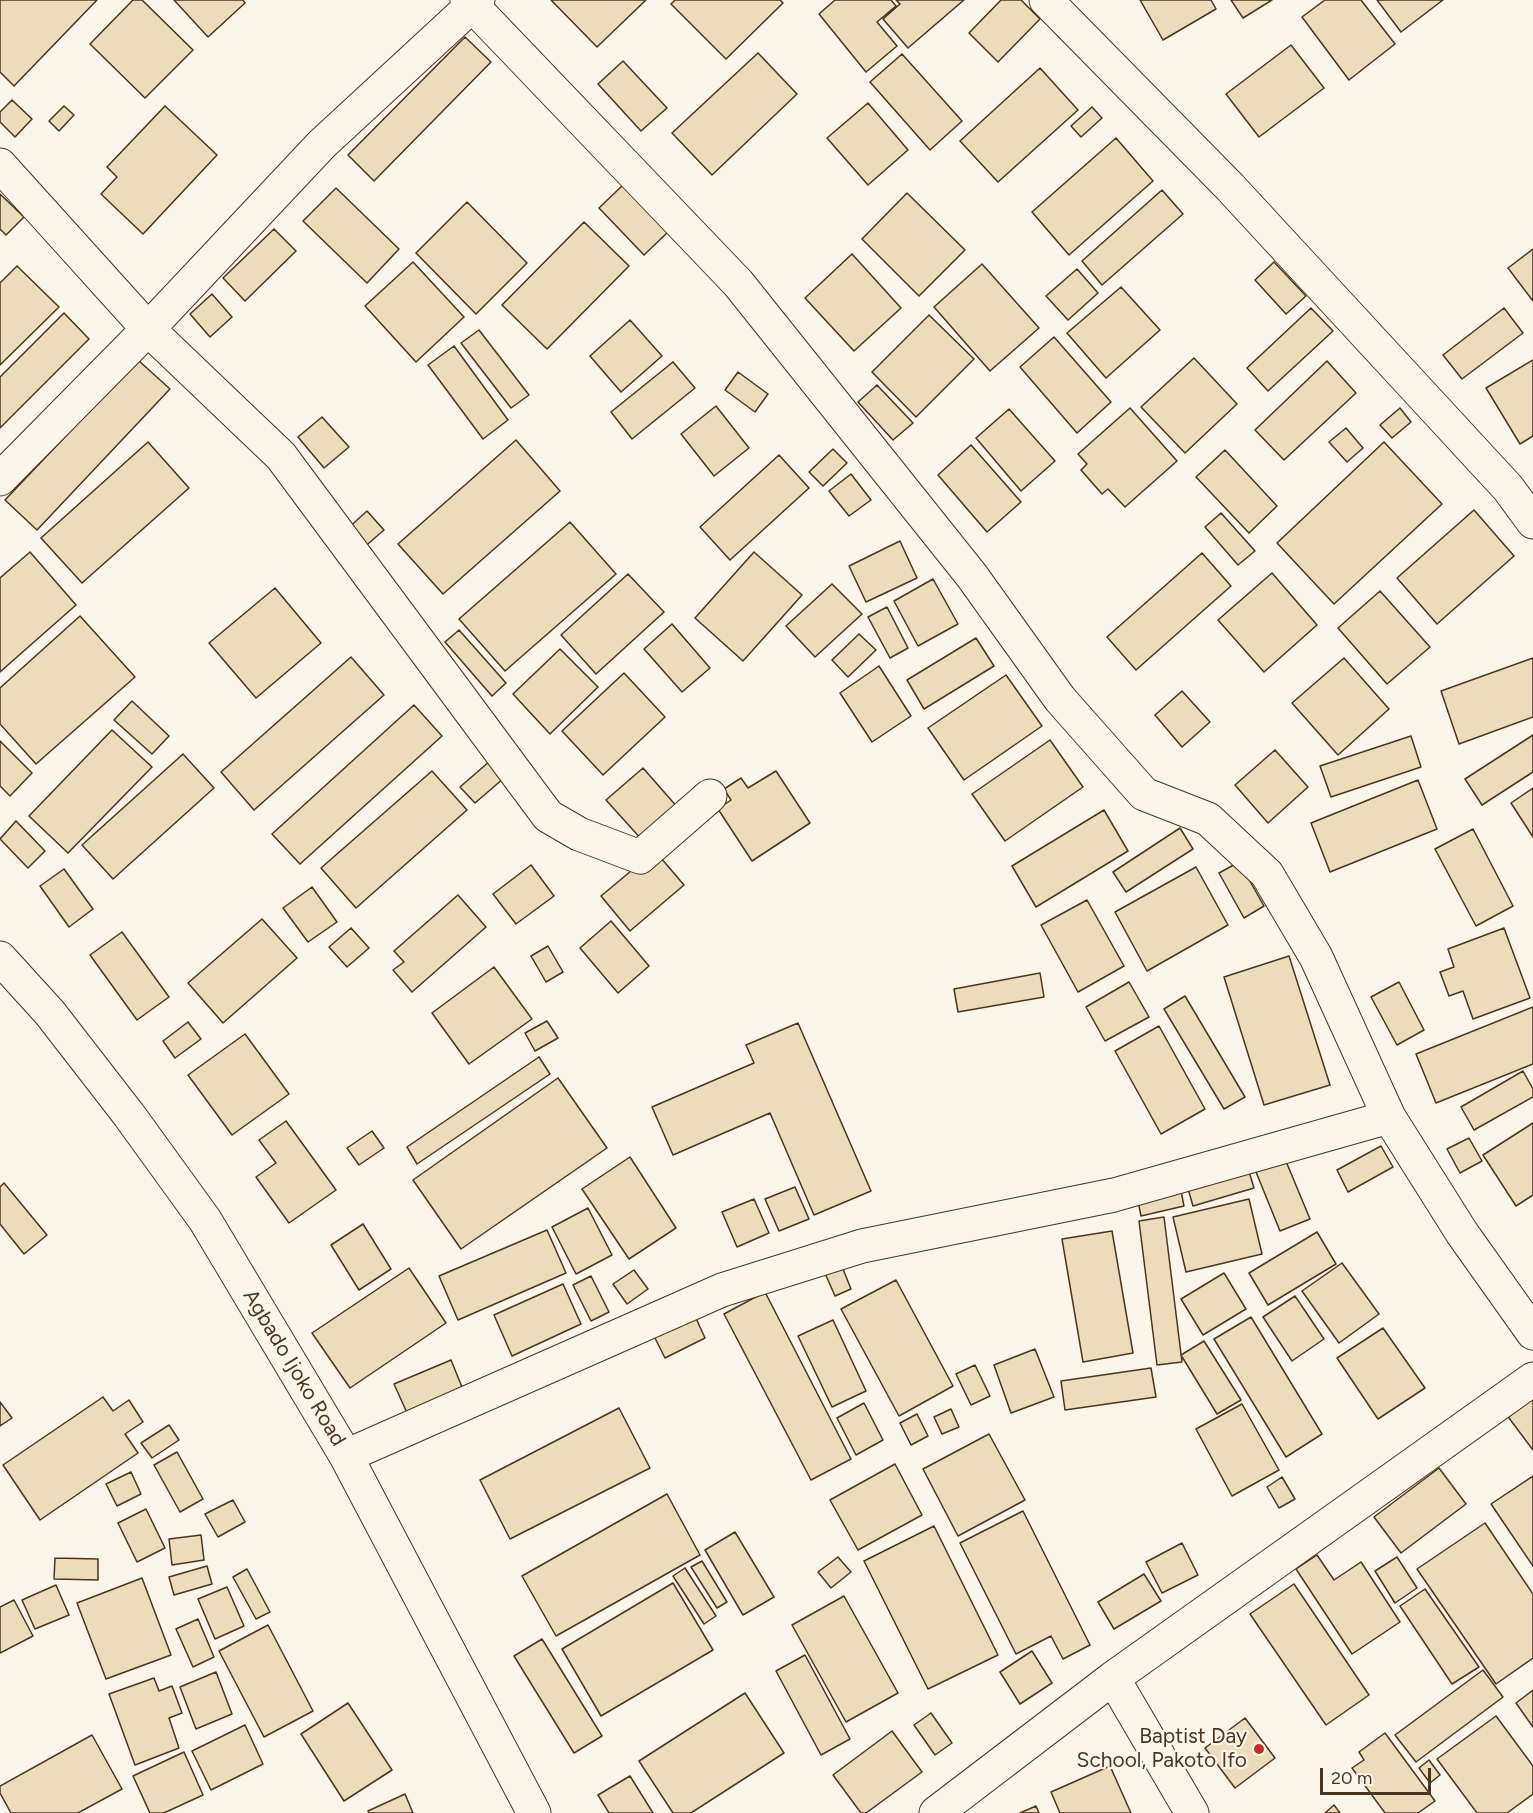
<!DOCTYPE html>
<style>
body{margin:0}
#map{position:relative;width:1533px;height:1813px;overflow:hidden;background:#fbf6e9;font-family:Figtree,sans-serif}
canvas{display:block}
.scale{position:absolute;left:1320px;top:1768px;width:111px;height:27px;box-sizing:border-box;border:3px solid #4a3520;border-top:0;padding-left:8px;font-size:18px;line-height:21px;white-space:nowrap;color:#4a3520;-webkit-text-stroke:4px #fbf6e9;paint-order:stroke}
</style>
<div id="map">
<canvas width="1533" height="1813"></canvas>
<div class="scale">20 m</div>
</div>
<script>
const ctx = document.querySelector('canvas').getContext('2d');
ctx.lineJoin = 'round';
function fill(path, color) { ctx.fillStyle = color; ctx.fill(path, 'evenodd'); }
const poly = rows => new Path2D(rows.map(r => 'M' + r).join(''));
function strokePath(path, color, width, dash) { ctx.strokeStyle = color; ctx.lineWidth = width; ctx.lineCap = dash ? 'butt' : 'round'; ctx.setLineDash(dash || []); ctx.stroke(path); }
function drawText(font, color, halo, rows, align = 'center') {
  ctx.font = font + ' Figtree,sans-serif'; ctx.lineWidth = 4.5; ctx.setLineDash([]); ctx.textBaseline = 'middle'; ctx.strokeStyle = halo; ctx.fillStyle = color; for (const [text, x, y, turn = 0] of rows) {
    ctx.save(); ctx.translate(x, y); ctx.rotate((+turn || 0) * Math.PI / 180); ctx.textAlign = isNaN(turn) ? turn : align; if (halo) ctx.strokeText(text, 0, 0); ctx.fillText(text, 0, 0); ctx.restore();
  }
}
const building = poly([
 [0,0,97,0,14,86,0,72,0,0],
 [133,0,142,0,193,50,145,98,90,44,133,0],
 [174,0,243,0,245,3,208,37,174,0],
 [551,0,646,0,597,47,551,0],
 [675,0,780,0,783,3,726,59,671,4,675,0],
 [835,0,891,0,896,6,877,22,897,46,866,72,819,14,835,0],
 [896,0,964,0,908,48,883,19,900,4,896,0],
 [1001,0,1021,0,1040,19,998,62,969,33,1001,0],
 [1140,0,1211,0,1216,9,1163,40,1140,0],
 [1231,0,1272,0,1243,18,1231,0],
 [1325,0,1361,0,1395,44,1349,80,1302,17,1325,0],
 [1377,0,1443,0,1401,32,1377,0],
 [465,37,491,62,374,181,348,155,465,37],
 [1291,45,1324,88,1259,137,1226,94,1291,45],
 [758,53,797,94,712,175,672,133,758,53],
 [902,54,962,121,930,150,870,82,902,54],
 [623,61,667,108,641,131,598,84,623,61],
 [1040,68,1078,110,998,182,960,141,1040,68],
 [12,100,32,119,15,137,0,122,0,112,12,100],
 [868,103,908,150,868,185,827,138,868,103],
 [64,106,74,115,59,131,49,121,64,106],
 [165,106,217,155,143,234,101,194,117,177,107,167,165,106],
 [1092,107,1102,118,1081,137,1071,126,1092,107],
 [1116,138,1153,181,1069,255,1032,212,1116,138],
 [623,185,668,232,644,255,599,208,623,185],
 [336,188,399,249,367,283,303,221,336,188],
 [1162,190,1183,214,1102,285,1082,261,1162,190],
 [907,193,965,250,919,296,862,239,907,193],
 [0,194,24,217,6,235,0,229,0,194],
 [467,202,527,263,476,314,416,253,467,202],
 [584,222,629,266,547,349,502,305,584,222],
 [274,229,296,251,245,301,223,278,274,229],
 [1533,249,1533,301,1508,268,1533,249],
 [852,254,901,308,854,351,805,298,852,254],
 [413,262,464,317,416,362,365,306,413,262],
 [1274,262,1306,296,1286,314,1255,280,1274,262],
 [982,264,1039,328,990,371,934,307,982,264],
 [17,266,59,307,0,365,0,283,17,266],
 [1077,269,1098,293,1068,320,1046,296,1077,269],
 [1121,287,1160,330,1106,378,1067,333,1121,287],
 [212,294,232,317,210,337,190,314,212,294],
 [1311,308,1333,331,1268,391,1247,368,1311,308],
 [1504,308,1523,333,1462,379,1443,355,1504,308],
 [64,313,89,339,0,428,0,377,64,313],
 [929,315,974,359,916,417,872,372,929,315],
 [630,320,662,356,621,392,590,356,630,320],
 [479,330,529,395,511,408,461,343,479,330],
 [1054,337,1111,402,1077,433,1020,367,1054,337],
 [454,346,508,420,483,439,428,365,454,346],
 [1194,358,1237,404,1185,453,1141,407,1194,358],
 [138,360,170,389,37,530,5,500,138,360],
 [1533,360,1533,436,1520,444,1486,388,1533,360],
 [1327,361,1356,393,1284,460,1255,430,1327,361],
 [673,362,695,388,632,439,611,412,673,362],
 [738,372,768,394,755,412,725,390,738,372],
 [877,385,913,423,893,440,858,402,877,385],
 [716,406,749,448,714,476,681,434,716,406],
 [1130,408,1177,461,1125,507,1108,489,1102,494,1081,470,1087,464,1078,454,1130,408],
 [1400,408,1411,422,1392,438,1380,425,1400,408],
 [1009,409,1055,461,1021,491,976,438,1009,409],
 [322,417,349,447,324,468,298,437,322,417],
 [1346,428,1363,448,1347,462,1329,442,1346,428],
 [516,440,560,491,443,594,398,544,516,440],
 [148,442,189,488,82,583,41,538,148,442],
 [1384,442,1442,504,1334,604,1277,543,1384,442],
 [971,445,1021,502,987,532,938,475,971,445],
 [833,449,847,463,823,486,809,472,833,449],
 [1225,450,1277,506,1249,533,1196,477,1225,450],
 [779,455,809,488,730,560,700,527,779,455],
 [851,474,871,500,849,516,829,491,851,474],
 [1474,510,1514,556,1437,624,1397,578,1474,510],
 [367,511,384,530,362,549,345,531,367,511],
 [1221,513,1255,551,1238,565,1205,527,1221,513],
 [570,522,616,574,505,671,459,619,570,522],
 [900,541,917,578,866,602,849,566,900,541],
 [30,552,76,605,0,672,0,578,30,552],
 [754,552,802,595,743,661,695,618,754,552],
 [1202,553,1231,586,1136,670,1107,637,1202,553],
 [1272,573,1317,625,1264,672,1218,620,1272,573],
 [628,574,664,612,596,674,561,635,628,574],
 [933,579,958,624,918,646,894,601,933,579],
 [832,584,862,614,815,657,786,626,832,584],
 [275,588,321,643,256,698,209,643,275,588],
 [1380,591,1430,647,1387,684,1338,628,1380,591],
 [887,607,908,648,890,658,868,617,887,607],
 [80,616,135,677,36,764,0,724,0,688,80,616],
 [672,624,710,668,682,692,644,649,672,624],
 [459,630,506,683,492,696,445,642,459,630],
 [859,634,876,650,848,677,832,660,859,634],
 [976,638,994,666,924,709,907,680,976,638],
 [560,649,598,687,550,734,513,694,560,649],
 [351,657,384,695,254,810,221,772,351,657],
 [1344,658,1389,709,1338,755,1292,703,1344,658],
 [1533,658,1533,717,1459,744,1441,691,1533,658],
 [879,666,911,716,872,742,840,693,879,666],
 [624,673,665,717,603,775,562,731,624,673],
 [1006,675,1042,726,964,780,928,728,1006,675],
 [1182,691,1210,722,1182,747,1155,715,1182,691],
 [132,701,169,736,152,754,114,720,132,701],
 [414,705,442,736,300,864,272,834,414,705],
 [112,730,152,767,68,853,29,816,112,730],
 [1533,735,1533,772,1482,805,1465,779,1533,735],
 [1411,736,1421,767,1331,797,1320,766,1411,736],
 [1050,740,1083,787,1005,841,972,794,1050,740],
 [0,741,32,773,10,796,0,786,0,741],
 [1275,750,1308,787,1268,823,1235,785,1275,750],
 [183,754,214,788,113,879,82,845,183,754],
 [490,761,504,778,475,803,460,787,490,761],
 [643,768,679,809,643,841,606,800,643,768],
 [432,771,467,810,356,908,321,868,432,771],
 [776,771,810,823,752,861,718,809,731,800,724,789,741,778,748,788,776,771],
 [1418,780,1437,829,1330,872,1311,823,1418,780],
 [1533,788,1533,837,1511,803,1533,788],
 [1104,810,1128,851,1036,907,1012,866,1104,810],
 [16,821,45,851,28,868,0,839,16,821],
 [1180,828,1193,849,1126,892,1113,872,1180,828],
 [1473,829,1513,906,1476,926,1435,849,1473,829],
 [655,851,684,885,630,931,601,896,655,851],
 [1239,862,1264,906,1244,918,1219,873,1239,862],
 [531,865,554,896,516,924,493,894,531,865],
 [1196,867,1228,925,1147,971,1115,912,1196,867],
 [64,869,93,909,69,927,40,886,64,869],
 [312,887,337,922,308,942,283,908,312,887],
 [458,895,486,927,412,992,393,970,404,962,394,951,458,895],
 [1087,900,1124,966,1078,992,1041,925,1087,900],
 [262,919,297,958,223,1023,188,983,262,919],
 [611,921,649,966,618,993,580,948,611,921],
 [351,928,369,948,347,967,329,947,351,928],
 [1504,928,1530,998,1473,1019,1463,991,1449,996,1440,972,1454,967,1448,949,1504,928],
 [122,932,169,997,137,1020,90,955,122,932],
 [548,946,563,972,546,982,531,956,548,946],
 [1289,956,1330,1085,1264,1105,1224,977,1289,956],
 [494,967,532,1019,469,1064,432,1013,494,967],
 [1040,973,1044,997,958,1012,954,989,1040,973],
 [1129,982,1149,1017,1105,1041,1086,1007,1129,982],
 [1399,982,1424,1030,1397,1045,1371,997,1399,982],
 [1185,996,1245,1097,1224,1109,1164,1009,1185,996],
 [1533,1007,1533,1064,1436,1103,1416,1054,1533,1007],
 [547,1021,558,1038,535,1051,525,1033,547,1021],
 [188,1022,201,1039,175,1058,163,1041,188,1022],
 [798,1023,871,1191,814,1215,770,1113,673,1155,652,1107,754,1063,746,1045,798,1023],
 [1159,1026,1205,1109,1161,1134,1115,1051,1159,1026],
 [245,1034,289,1094,232,1135,188,1075,245,1034],
 [539,1057,550,1074,417,1164,407,1147,539,1057],
 [1523,1071,1533,1089,1533,1097,1474,1130,1461,1107,1523,1071],
 [558,1078,607,1148,461,1249,413,1180,558,1078],
 [286,1121,336,1190,289,1223,256,1177,276,1163,259,1140,286,1121],
 [1533,1123,1533,1195,1516,1206,1483,1155,1533,1123],
 [372,1131,384,1148,359,1165,347,1148,372,1131],
 [1469,1138,1482,1161,1460,1173,1447,1149,1469,1138],
 [1381,1146,1393,1167,1348,1192,1337,1170,1381,1146],
 [1283,1154,1310,1219,1280,1231,1254,1167,1283,1154],
 [630,1157,676,1228,629,1259,582,1189,630,1157],
 [1248,1168,1254,1188,1193,1206,1187,1185,1248,1168],
 [4,1183,47,1235,24,1254,0,1224,0,1187,4,1183],
 [1180,1186,1184,1206,1141,1216,1137,1196,1180,1186],
 [795,1187,809,1219,779,1231,765,1199,795,1187],
 [754,1199,769,1233,737,1247,722,1212,754,1199],
 [1249,1199,1262,1254,1186,1272,1173,1217,1249,1199],
 [588,1208,612,1255,576,1274,552,1227,588,1208],
 [1164,1217,1182,1362,1157,1365,1139,1221,1164,1217],
 [363,1224,391,1269,359,1290,331,1245,363,1224],
 [547,1230,566,1273,458,1320,439,1276,547,1230],
 [1112,1231,1133,1353,1083,1362,1062,1239,1112,1231],
 [1317,1232,1336,1264,1268,1305,1249,1273,1317,1232],
 [1342,1263,1379,1314,1339,1343,1302,1291,1342,1263],
 [841,1264,851,1289,835,1296,824,1271,841,1264],
 [409,1268,446,1323,350,1388,312,1333,409,1268],
 [634,1270,648,1289,627,1304,613,1284,634,1270],
 [1224,1273,1246,1309,1203,1335,1181,1299,1224,1273],
 [591,1276,609,1312,591,1321,573,1285,591,1276],
 [896,1280,953,1386,899,1416,841,1309,896,1280],
 [563,1284,581,1324,512,1356,494,1315,563,1284],
 [765,1292,851,1459,811,1480,724,1314,765,1292],
 [1295,1296,1324,1339,1292,1361,1263,1317,1295,1296],
 [695,1316,705,1338,665,1358,654,1336,695,1316],
 [1251,1317,1322,1434,1286,1457,1214,1339,1251,1317],
 [833,1320,866,1391,832,1407,798,1336,833,1320],
 [1383,1328,1425,1388,1378,1419,1337,1358,1383,1328],
 [1204,1341,1241,1400,1217,1414,1181,1355,1204,1341],
 [1035,1349,1054,1397,1011,1413,994,1365,1035,1349],
 [451,1360,464,1392,408,1415,394,1384,451,1360],
 [975,1365,990,1396,971,1405,956,1374,975,1365],
 [1151,1368,1156,1397,1065,1410,1061,1381,1151,1368],
 [1533,1388,1533,1450,1503,1410,1533,1388],
 [103,1397,113,1411,129,1400,143,1422,125,1434,138,1453,40,1520,3,1465,103,1397],
 [0,1402,12,1418,0,1426,0,1402],
 [864,1403,883,1440,856,1455,837,1418,864,1403],
 [1242,1404,1279,1470,1232,1496,1196,1429,1242,1404],
 [619,1408,650,1468,510,1539,480,1480,619,1408],
 [951,1409,959,1427,942,1434,934,1417,951,1409],
 [917,1414,928,1436,911,1445,900,1423,917,1414],
 [169,1425,179,1440,152,1458,141,1443,169,1425],
 [989,1434,1025,1500,958,1536,923,1469,989,1434],
 [177,1452,203,1499,180,1512,154,1465,177,1452],
 [895,1464,922,1515,858,1550,830,1500,895,1464],
 [1439,1468,1466,1504,1401,1553,1374,1517,1439,1468],
 [131,1472,141,1494,117,1506,106,1484,131,1472],
 [1533,1476,1533,1566,1491,1504,1533,1476],
 [1282,1477,1295,1499,1279,1508,1267,1487,1282,1477],
 [667,1494,700,1555,556,1636,522,1576,667,1494],
 [233,1500,245,1522,218,1537,205,1514,233,1500],
 [146,1509,165,1548,137,1562,118,1523,146,1509],
 [1023,1511,1090,1645,1063,1659,1051,1636,1016,1654,960,1543,1023,1511],
 [1485,1523,1533,1594,1533,1658,1496,1684,1417,1569,1485,1523],
 [934,1526,998,1655,928,1689,864,1561,934,1526],
 [735,1532,774,1597,743,1615,705,1550,735,1532],
 [201,1535,204,1560,172,1565,169,1539,201,1535],
 [1182,1543,1198,1575,1162,1593,1146,1562,1182,1543],
 [1317,1555,1334,1580,1361,1562,1400,1622,1352,1654,1296,1569,1317,1555],
 [838,1557,851,1572,831,1588,818,1572,838,1557],
 [1397,1557,1417,1588,1395,1603,1375,1571,1397,1557],
 [55,1558,98,1559,98,1580,54,1579,55,1558],
 [702,1561,727,1602,717,1608,691,1567,702,1561],
 [207,1566,212,1584,174,1595,169,1577,207,1566],
 [685,1568,716,1616,704,1624,673,1576,685,1568],
 [247,1569,270,1612,256,1619,233,1577,247,1569],
 [1144,1574,1161,1601,1114,1629,1098,1602,1144,1574],
 [142,1578,171,1655,106,1679,77,1603,142,1578],
 [673,1583,713,1650,601,1716,562,1649,673,1583],
 [1294,1584,1369,1695,1326,1725,1250,1614,1294,1584],
 [56,1585,69,1615,35,1629,22,1600,56,1585],
 [227,1587,244,1626,215,1639,198,1599,227,1587],
 [1425,1589,1479,1667,1452,1684,1400,1606,1425,1589],
 [844,1596,898,1693,846,1722,792,1625,844,1596],
 [14,1600,33,1636,0,1653,0,1607,14,1600],
 [198,1619,214,1657,193,1667,176,1629,198,1619],
 [268,1625,313,1711,264,1737,219,1651,268,1625],
 [542,1639,602,1736,574,1753,514,1656,542,1639],
 [1032,1651,1052,1683,1020,1704,1000,1672,1032,1651],
 [805,1655,850,1739,821,1755,776,1671,805,1655],
 [1483,1670,1503,1697,1416,1762,1395,1735,1483,1670],
 [216,1672,232,1714,196,1729,180,1687,216,1672],
 [154,1678,159,1691,172,1686,182,1713,169,1718,179,1748,135,1765,109,1694,154,1678],
 [1533,1690,1533,1727,1516,1703,1533,1690],
 [745,1693,784,1753,691,1813,673,1813,639,1761,745,1693],
 [348,1703,392,1770,344,1801,301,1734,348,1703],
 [931,1713,952,1743,935,1755,914,1725,931,1713],
 [1496,1716,1533,1766,1533,1794,1507,1813,1477,1813,1437,1759,1496,1716],
 [1245,1718,1275,1758,1235,1788,1205,1748,1245,1718],
 [245,1725,263,1764,211,1790,192,1751,245,1725],
 [892,1731,922,1772,866,1813,861,1813,833,1775,892,1731],
 [1385,1733,1435,1801,1418,1813,1385,1813,1352,1768,1364,1760,1359,1752,1385,1733],
 [92,1735,122,1789,78,1813,11,1813,0,1793,0,1786,92,1735],
 [184,1752,203,1795,164,1813,150,1813,133,1776,184,1752],
 [1429,1760,1440,1775,1430,1783,1419,1768,1429,1760],
 [1110,1766,1131,1813,1060,1813,1051,1792,1110,1766],
 [630,1776,653,1813,609,1813,598,1795,630,1776],
 [405,1794,413,1813,369,1813,368,1811,405,1794],
 [1334,1805,1340,1813,1325,1813,1334,1805],
 [1036,1806,1039,1813,1020,1813,1036,1806]
]);
const street = poly([
 [467,0,738,283,972,576,1060,699,1144,794,1208,819,1267,874,1316,957,1389,1117,1462,1233,1533,1333],
 [1046,0,1230,187,1508,488,1533,522],
 [0,165,148,329,281,456,548,816,579,834,640,857,710,796],
 [0,479,148,329,322,144,478,0],
 [0,958,50,1013,129,1115,205,1220,346,1456,534,1813],
 [346,1456,722,1290,862,1246,1114,1195,1389,1117],
 [1113,1678,1192,1813],
 [936,1813,1113,1678,1533,1379]
]);
const markers = [
 [1259,1749,6,"#c62828"]
];
const streetNames = [
 ["Agbado Ijoko Road",294,1368,59]
];
const poiNames = [
 ["Baptist Day",1247,1737],
 ["School, Pakoto Ifo",1247,1761]
];
fill(building, '#ecdcbc');
strokePath(building, '#4a3520', 1.5);
strokePath(street, '#4a3520', 35);
strokePath(street, '#fbf6e9', 33);
for (const [x, y, r, color] of markers) { const dot = new Path2D(); dot.arc(x, y, r, 0, 2 * Math.PI); ctx.fillStyle = color; ctx.fill(dot); strokePath(dot, '#fbf6e9', 2); }
drawText('21px', '#4a3520', '#fbf6e9', streetNames);
drawText('21px', '#4a3520', '#fbf6e9', poiNames, 'right');
</script>
